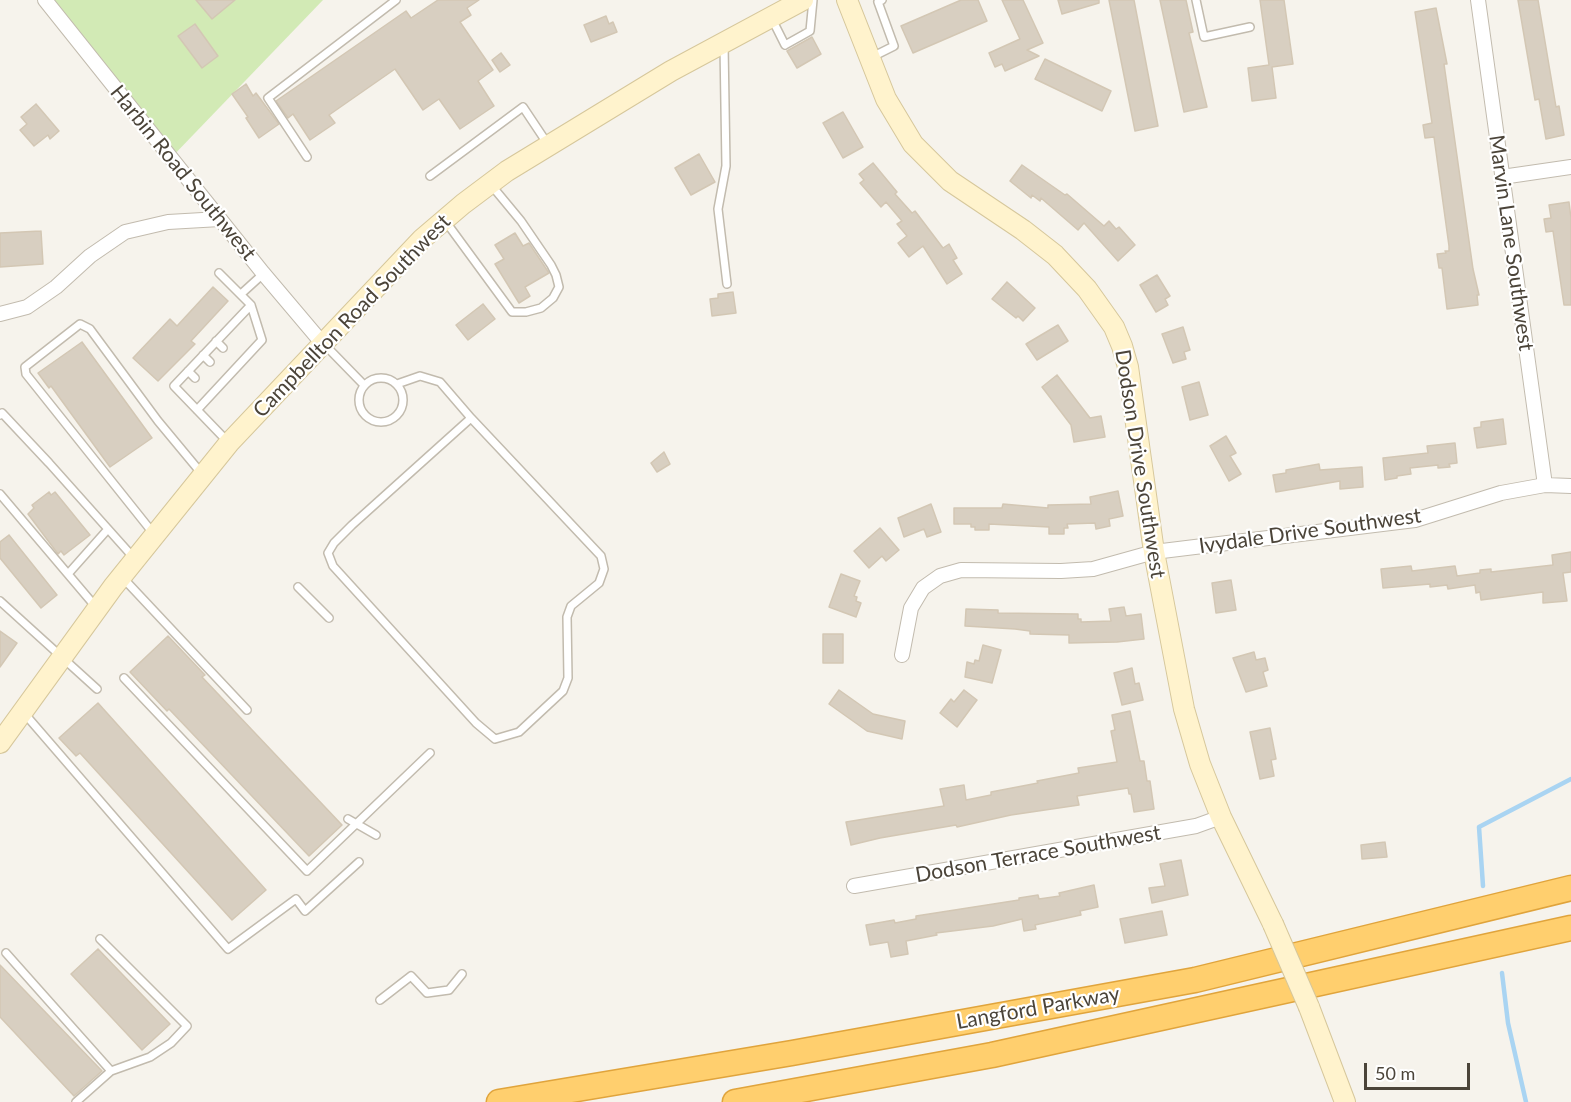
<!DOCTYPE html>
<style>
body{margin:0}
#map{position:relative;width:1571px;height:1102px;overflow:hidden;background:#f6f3ec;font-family:Lato,sans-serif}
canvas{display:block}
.scale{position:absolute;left:1364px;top:1063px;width:106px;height:27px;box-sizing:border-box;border:3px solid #4b4439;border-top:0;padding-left:8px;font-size:18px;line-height:21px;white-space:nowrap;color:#4b4439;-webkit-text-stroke:4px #fff;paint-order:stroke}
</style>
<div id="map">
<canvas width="1571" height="1102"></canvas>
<div class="scale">50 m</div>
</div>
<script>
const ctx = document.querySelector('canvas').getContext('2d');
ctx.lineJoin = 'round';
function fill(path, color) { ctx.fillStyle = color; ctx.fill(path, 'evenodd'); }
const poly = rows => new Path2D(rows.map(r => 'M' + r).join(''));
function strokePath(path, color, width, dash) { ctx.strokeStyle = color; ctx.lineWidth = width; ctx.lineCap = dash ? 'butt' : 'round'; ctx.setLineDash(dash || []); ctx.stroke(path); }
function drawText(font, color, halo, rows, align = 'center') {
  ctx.font = font + ' Lato,sans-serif'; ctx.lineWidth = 4.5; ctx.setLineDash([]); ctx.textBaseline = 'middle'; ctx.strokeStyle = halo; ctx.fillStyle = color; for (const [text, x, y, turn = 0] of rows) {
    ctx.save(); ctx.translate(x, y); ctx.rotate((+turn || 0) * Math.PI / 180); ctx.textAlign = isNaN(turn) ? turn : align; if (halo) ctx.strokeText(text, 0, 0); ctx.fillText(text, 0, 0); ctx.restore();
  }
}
const green = poly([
 [45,0,323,0,169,160]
]);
const stream = poly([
 [1483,886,1479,827,1571,779],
 [1502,973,1508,1023,1526,1102]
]);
const building = poly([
 [196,0,235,0,212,19,196,0],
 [438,0,479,0,467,8,471,15,460,22,493,70,478,81,494,106,460,129,439,99,423,110,395,69,329,115,335,123,310,140,293,114,288,118,276,101,406,11,411,18,438,0],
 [961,0,978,0,987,21,913,53,901,26,961,0],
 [1002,0,1023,0,1043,43,1027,50,1039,56,1005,71,1002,64,995,67,989,53,1020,39,1002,0],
 [1058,0,1099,0,1099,3,1062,14,1058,0],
 [1109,0,1134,0,1158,126,1135,131,1109,0],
 [1160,0,1186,0,1193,32,1189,33,1207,107,1184,112,1160,0],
 [1260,0,1284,0,1293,64,1272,67,1276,98,1252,101,1248,68,1269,65,1260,0],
 [1518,0,1538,0,1556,107,1559,106,1564,135,1546,139,1539,99,1535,100,1518,0],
 [1436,8,1447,64,1444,64,1473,269,1479,295,1477,295,1478,305,1447,309,1442,268,1439,268,1437,254,1446,253,1445,251,1449,251,1449,246,1434,137,1425,138,1423,125,1432,123,1415,12,1436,8],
 [606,16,609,24,613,22,617,32,591,42,584,25,606,16],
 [195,24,218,56,202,68,178,36,195,24],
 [812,37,821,54,797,68,787,51,812,37],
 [501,53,510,65,500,72,492,60,501,53],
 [1045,59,1111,91,1102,111,1035,79,1045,59],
 [246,84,253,96,256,93,279,124,259,138,246,118,248,117,232,94,246,84],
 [36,104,59,131,50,139,48,135,34,146,20,130,27,124,21,117,36,104],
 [843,112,863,147,843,158,823,123,843,112],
 [699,154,715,182,691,195,675,168,699,154],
 [873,163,897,192,895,194,912,213,915,211,943,248,949,244,957,258,953,260,962,274,947,284,923,246,909,257,898,243,907,236,897,224,902,221,886,202,881,207,860,183,864,180,859,174,873,163],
 [1022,165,1065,195,1067,194,1104,226,1109,221,1116,229,1119,227,1135,245,1118,261,1084,223,1078,230,1041,198,1040,201,1032,195,1031,198,1010,181,1022,165],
 [1569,202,1571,218,1571,305,1564,305,1553,231,1546,232,1544,219,1551,218,1549,205,1569,202],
 [41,231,43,264,0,267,0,233,41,231],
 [515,233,523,246,529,243,549,273,525,287,530,296,519,303,495,264,504,259,495,245,515,233],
 [1157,275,1170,296,1165,299,1168,305,1156,312,1140,285,1157,275],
 [1007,282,1035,308,1023,321,1018,316,1016,318,992,299,1007,282],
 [213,287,228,301,191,341,195,344,158,381,133,358,170,319,177,326,213,287],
 [733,292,736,313,712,316,710,299,718,298,718,294,733,292],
 [483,304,495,319,468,340,456,325,483,304],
 [1058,325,1068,341,1037,360,1026,344,1058,325],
 [1183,327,1190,350,1184,352,1186,359,1173,363,1162,334,1183,327],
 [82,342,152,438,110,467,51,386,49,388,38,373,82,342],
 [1057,375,1090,418,1101,416,1105,437,1074,442,1071,425,1042,387,1057,375],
 [1199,382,1208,415,1190,420,1182,387,1199,382],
 [1503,419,1506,444,1477,448,1474,428,1481,427,1481,422,1503,419],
 [1226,436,1236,453,1230,456,1241,474,1229,481,1210,446,1226,436],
 [1455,443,1457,463,1449,464,1450,467,1438,468,1438,465,1410,468,1411,474,1397,476,1397,478,1385,480,1383,458,1428,453,1427,446,1455,443],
 [664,452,670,464,657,472,651,463,664,452],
 [1319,464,1320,470,1362,467,1363,487,1340,489,1340,481,1276,492,1273,475,1286,473,1286,470,1319,464],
 [1118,491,1123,516,1109,519,1110,526,1096,529,1095,523,1067,524,1068,528,1064,528,1064,534,1049,534,1049,527,989,524,989,530,975,530,975,527,971,527,971,524,954,524,954,508,1002,508,1003,504,1048,508,1048,505,1091,504,1090,497,1118,491],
 [49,492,51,495,55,492,90,535,64,555,61,551,58,554,28,514,34,508,32,505,49,492],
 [931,504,941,532,927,537,924,529,904,537,898,518,931,504],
 [880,528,899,550,886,561,882,556,869,568,854,551,880,528],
 [9,535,57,595,41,608,0,558,0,542,9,535],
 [1571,552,1571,572,1563,573,1567,601,1543,603,1543,592,1481,600,1480,592,1476,593,1475,585,1448,589,1447,585,1430,587,1430,584,1383,588,1381,569,1411,566,1412,571,1455,566,1457,576,1480,573,1480,570,1491,569,1491,572,1553,565,1552,555,1571,552],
 [841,574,860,581,854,596,857,597,856,601,861,603,856,617,829,607,841,574],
 [1231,580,1236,610,1216,613,1212,583,1231,580],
 [1124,607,1126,616,1141,614,1144,639,1117,642,1069,643,1069,635,1030,634,1030,631,1015,629,965,626,966,609,998,610,998,613,1078,614,1078,619,1081,619,1081,622,1111,621,1109,609,1124,607],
 [0,631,17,643,0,667,0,631],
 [823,634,843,634,843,663,823,663,823,634],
 [168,636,205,675,202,677,342,825,309,856,169,709,167,711,130,672,168,636],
 [983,645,1001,650,992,683,965,677,967,662,974,664,975,660,979,661,983,645],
 [1254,652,1256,660,1265,658,1268,670,1263,672,1267,686,1246,692,1233,658,1254,652],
 [1132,668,1135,684,1139,683,1143,700,1122,705,1114,673,1132,668],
 [839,690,873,714,905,721,902,739,867,731,829,704,839,690],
 [964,690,977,700,957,727,940,713,951,699,954,702,964,690],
 [98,703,266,890,232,920,80,753,76,756,59,738,98,703],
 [1130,711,1140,761,1144,761,1147,781,1150,781,1154,809,1134,812,1131,794,1129,794,1128,788,1077,796,1079,805,1011,815,957,827,956,825,880,838,851,845,846,822,944,806,940,789,964,785,966,800,991,795,991,792,1038,783,1037,781,1079,773,1078,768,1117,762,1111,731,1115,730,1112,715,1130,711],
 [1270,728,1276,759,1271,760,1274,776,1260,779,1250,732,1270,728],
 [1385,842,1387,857,1362,859,1361,845,1385,842],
 [1181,860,1188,895,1152,903,1149,888,1165,886,1160,864,1181,860],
 [1094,885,1098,907,1080,911,1081,915,1035,925,1036,929,1024,931,1022,919,993,926,936,933,937,935,906,941,908,954,891,957,888,942,870,945,866,925,894,920,895,923,916,919,916,916,1019,900,1019,898,1038,895,1039,899,1060,896,1059,893,1094,885],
 [1162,911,1167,935,1125,943,1120,919,1162,911],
 [98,949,170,1024,142,1050,71,974,98,949],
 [0,965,102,1071,74,1096,0,1017,0,965]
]);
const lane = poly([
 [1196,0,1204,37,1250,27],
 [772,19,785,45,810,31,813,0],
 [724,45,726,166,718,209,727,284],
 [872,57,894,46,878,2,882,0],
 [307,157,268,98,396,0],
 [430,176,523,107,547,143],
 [446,222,512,312,526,312,541,308,553,298,559,287,556,275,551,265,521,221,492,186],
 [219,273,251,305,174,386,227,441],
 [241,294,263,274],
 [216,341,223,348],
 [325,345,364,385],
 [203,355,210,362],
 [188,371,195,378],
 '359 400a22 22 0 1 1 44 0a22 22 0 1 1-44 0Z',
 [397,384,420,376,440,382,471,418,352,525,334,543,328,553,333,566,476,723,495,739,519,732,563,691,568,678,567,617,571,606,599,583,604,569,601,556,471,418],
 [197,410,262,340,251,305],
 [0,415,2,413,49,463,133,557],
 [0,494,95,606],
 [153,533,26,374,25,367,80,324,90,329,158,421,202,474],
 [68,574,108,529],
 [123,578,247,710],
 [298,587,329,618],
 [0,601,97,689],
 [124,678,307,871,430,753],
 [24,713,228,949,296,899,305,911,359,862],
 [348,819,376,835],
 [100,939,187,1026,171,1043,150,1057,111,1071],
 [6,953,111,1071,76,1102],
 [380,1000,411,976,427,993,449,990,462,974]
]);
const street = poly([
 [45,0,263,273,323,344],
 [1478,0,1545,485],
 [1502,177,1571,167],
 [0,314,27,307,56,287,90,256,125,232,168,222,220,219],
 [902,655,911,608,923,588,940,576,961,570,1061,571,1093,569,1154,552,1415,520,1501,493,1545,485,1571,486],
 [854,886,1196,826,1221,817]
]);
const secondary = poly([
 [847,0,886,99,913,144,950,181,1023,230,1055,255,1087,289,1114,327,1122,346,1128,367,1154,552,1184,709,1200,764,1221,817,1273,924],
 [0,743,113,587,229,443,422,239,463,204,507,171,671,71,803,0],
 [1309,1007,1345,1102]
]);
const highway = poly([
 [499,1102,792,1053,1195,980,1571,888],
 [735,1102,992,1055,1571,928]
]);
const secondaryBridge = poly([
 [1273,924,1309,1007]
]);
const streetNames = [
 ["Harbin Road Southwest",183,173,51],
 ["Marvin Lane Southwest",1511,243,82],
 ["Campbellton Road Southwest",352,316,-46],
 ["Dodson Drive Southwest",1140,464,81],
 ["Ivydale Drive Southwest",1310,531,-8],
 ["Dodson Terrace Southwest",1038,854,-10],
 ["Langford Parkway",1038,1008,-10]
];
fill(green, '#d2eab5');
strokePath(stream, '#a9d4f2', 4.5);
fill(building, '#d8cfc1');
strokePath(building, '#d3c7b4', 1.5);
strokePath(lane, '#c2bbae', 10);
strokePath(street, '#c2bbae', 16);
strokePath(secondary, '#d6c79b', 22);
strokePath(highway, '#e0a43c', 27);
strokePath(lane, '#fff', 7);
strokePath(street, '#fff', 14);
strokePath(secondary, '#fff3cd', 20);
strokePath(highway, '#ffcf6e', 24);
strokePath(secondaryBridge, '#d6c79b', 22, []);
strokePath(secondaryBridge, '#fff3cd', 20);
drawText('21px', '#4b4439', '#fff', streetNames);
</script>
